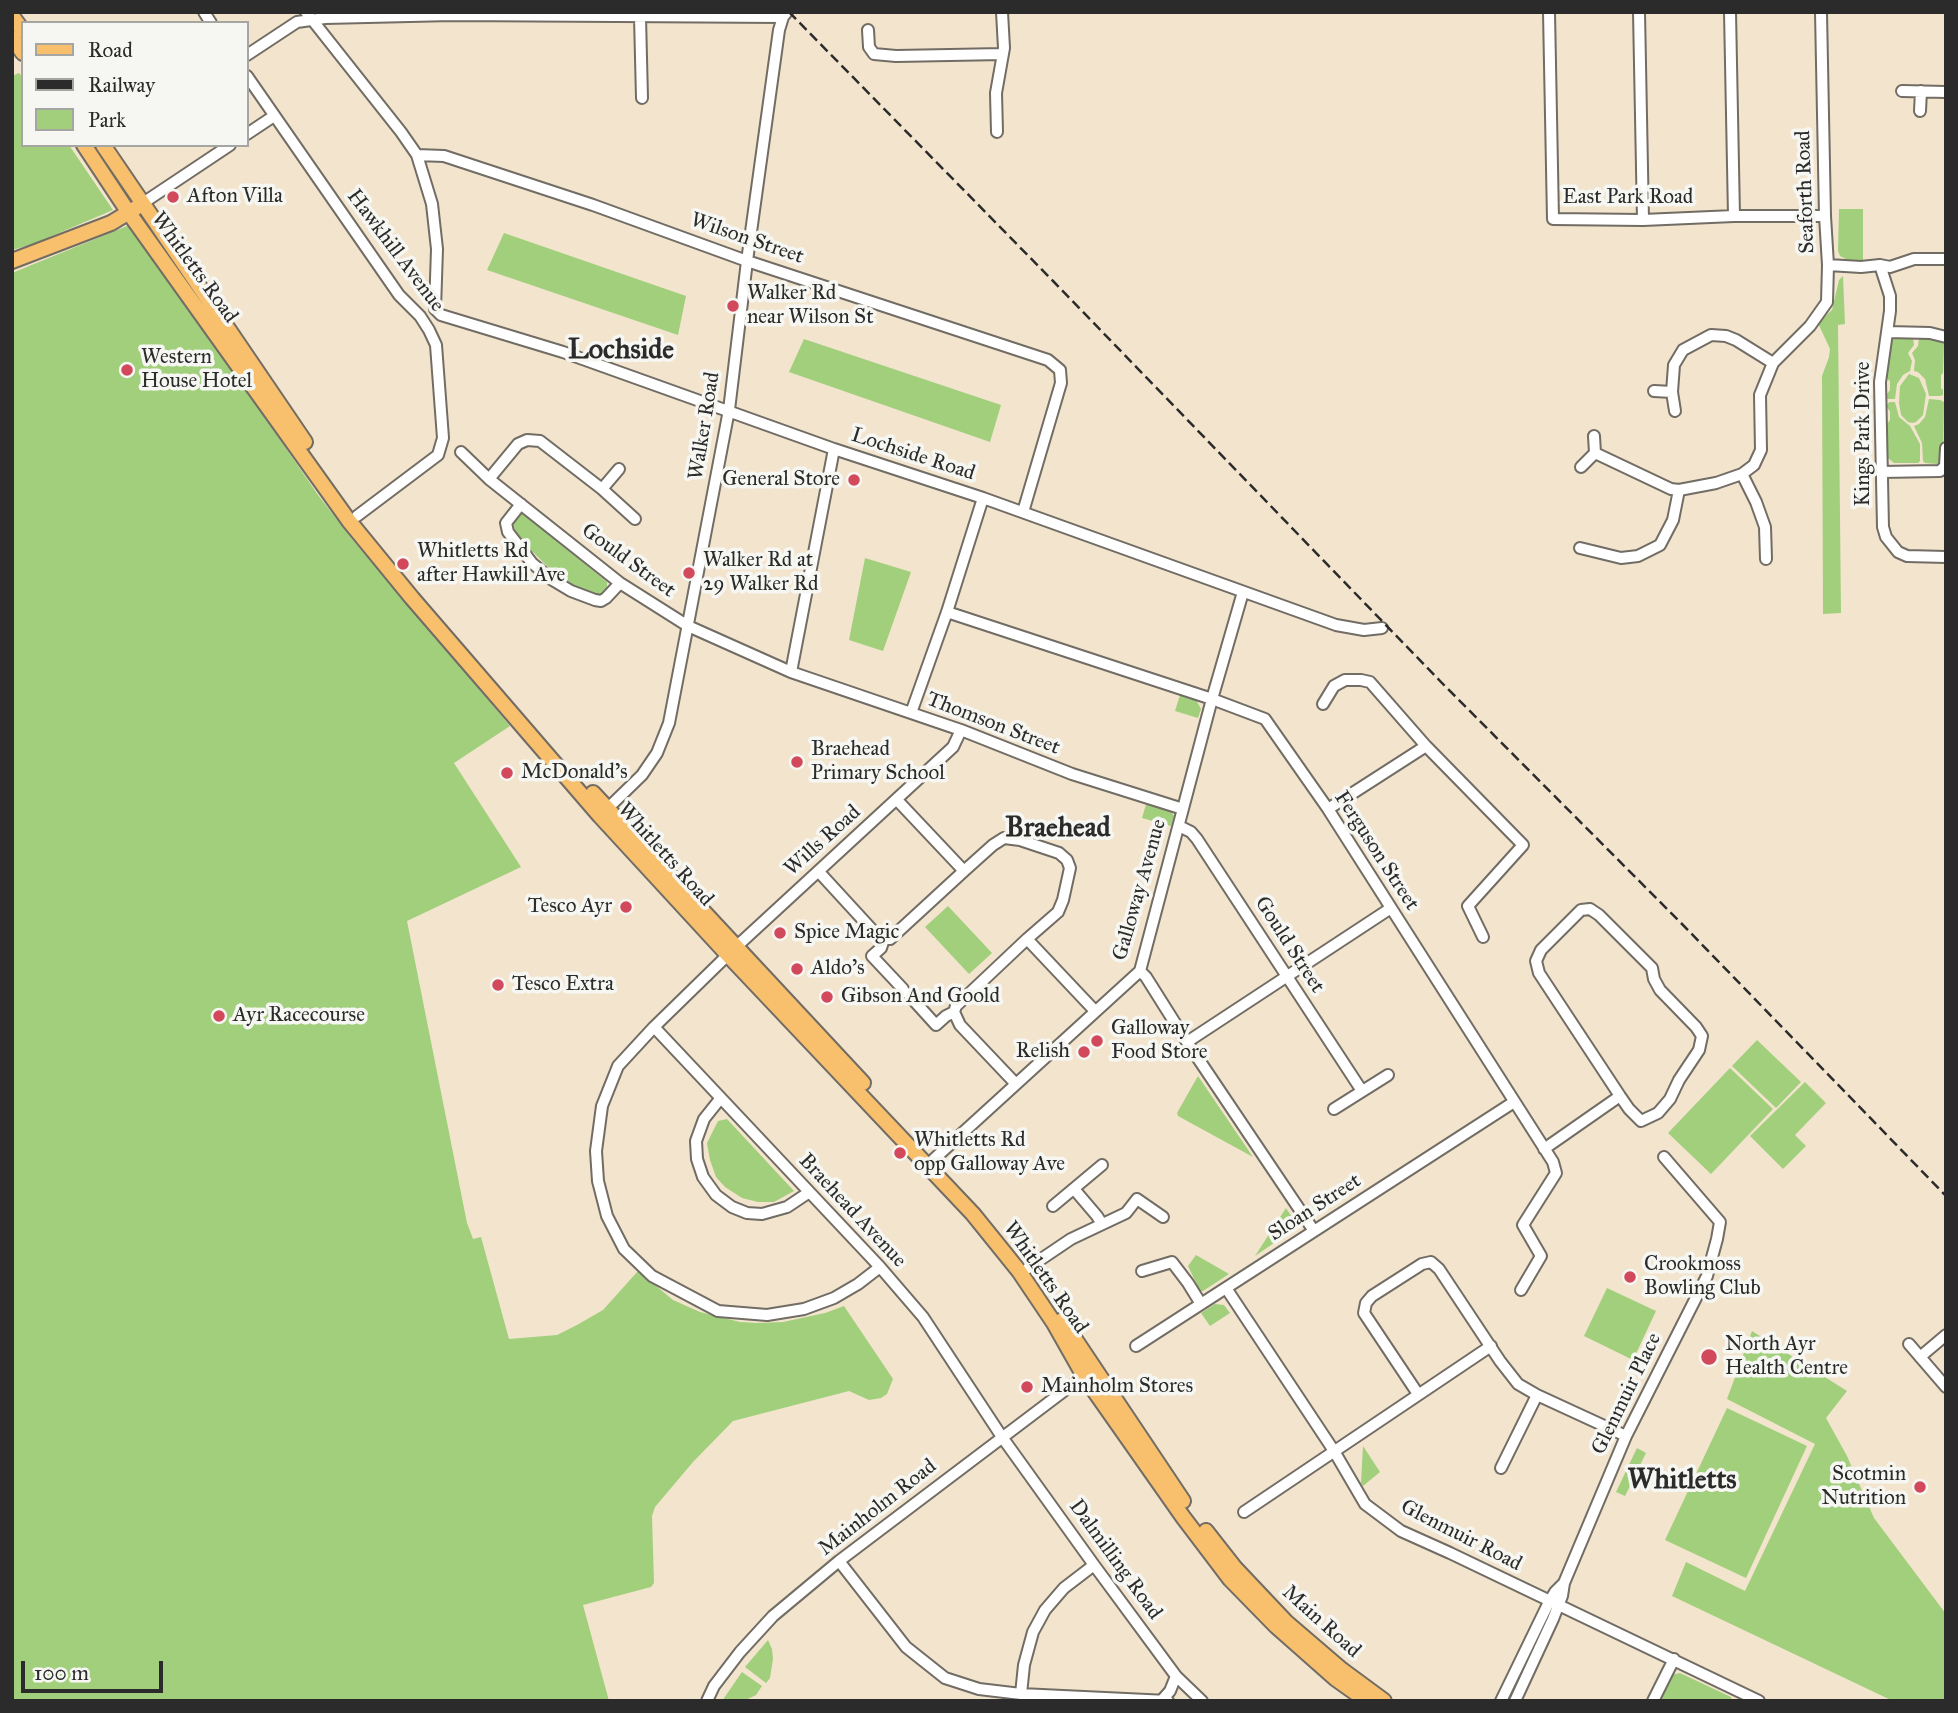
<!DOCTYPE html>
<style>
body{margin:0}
#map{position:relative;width:1958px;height:1713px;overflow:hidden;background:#f3e4ce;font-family:"IM FELL Great Primer",serif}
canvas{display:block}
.frame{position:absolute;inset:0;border:14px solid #2b2b2b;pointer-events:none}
.legend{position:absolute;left:21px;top:21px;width:228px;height:126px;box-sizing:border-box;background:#f6f6f2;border:2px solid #a5a5a2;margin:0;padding:9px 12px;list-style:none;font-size:21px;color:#2b2b2b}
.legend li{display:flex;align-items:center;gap:14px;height:35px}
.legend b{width:35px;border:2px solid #a5a5a2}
.scale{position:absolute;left:21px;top:1661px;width:142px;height:32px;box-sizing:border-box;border:4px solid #2b2b2b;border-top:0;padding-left:9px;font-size:21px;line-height:24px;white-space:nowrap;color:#2b2b2b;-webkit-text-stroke:5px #f6f6f2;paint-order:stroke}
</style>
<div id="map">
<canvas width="1958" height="1713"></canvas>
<div class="frame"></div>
<ul class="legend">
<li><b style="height:9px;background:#f8bf6c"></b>Road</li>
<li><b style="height:9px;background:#2b2b2b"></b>Railway</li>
<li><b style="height:19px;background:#a1cf7c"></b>Park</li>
</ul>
<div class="scale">100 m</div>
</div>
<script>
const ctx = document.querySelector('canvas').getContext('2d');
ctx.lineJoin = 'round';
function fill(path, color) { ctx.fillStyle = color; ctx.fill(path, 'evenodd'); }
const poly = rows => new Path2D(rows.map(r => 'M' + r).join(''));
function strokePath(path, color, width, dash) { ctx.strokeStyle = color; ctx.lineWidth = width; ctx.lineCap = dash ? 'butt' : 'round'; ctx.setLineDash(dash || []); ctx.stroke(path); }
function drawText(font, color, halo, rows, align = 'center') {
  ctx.font = font + ' "IM FELL Great Primer",serif'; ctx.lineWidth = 7; ctx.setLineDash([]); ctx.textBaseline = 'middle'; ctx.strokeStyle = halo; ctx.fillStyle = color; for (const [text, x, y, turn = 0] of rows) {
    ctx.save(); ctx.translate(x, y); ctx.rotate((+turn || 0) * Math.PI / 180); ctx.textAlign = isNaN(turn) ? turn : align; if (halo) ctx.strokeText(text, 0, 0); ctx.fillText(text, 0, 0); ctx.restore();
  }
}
const green = poly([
 [19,73,23,78,23,145,69,145,113,210,33,244,12,250,12,76],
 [1839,209,1863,209,1863,261,1850,261,1840,256,1838,251],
 [132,224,318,495,352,539,510,726,454,763,521,867,407,921,467,1223,473,1239,481,1237,509,1339,557,1335,577,1325,603,1310,638,1271,673,1300,700,1312,740,1322,757,1323,783,1322,825,1313,844,1306,893,1379,887,1394,881,1398,869,1400,849,1391,733,1421,693,1462,655,1507,652,1516,654,1583,651,1587,583,1605,609,1701,12,1701,12,273],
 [504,233,686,296,678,335,487,270],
 [1843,276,1845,324,1838,325,1841,613,1823,614,1822,376,1829,357,1830,349,1818,323,1832,310,1839,280],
 [1896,337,1913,338,1914,345,1908,353,1912,361,1910,371,1903,375,1897,384,1895,399,1888,399,1886,398,1887,394,1890,390,1890,381,1886,378,1890,342],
 [1934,337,1943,341,1944,345,1943,373,1941,375,1941,388,1943,390,1943,395,1940,396,1929,396,1925,379,1918,372,1914,371,1915,360,1912,353,1918,346,1919,338],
 [804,339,1001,405,990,442,789,372],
 [1909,374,1919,378,1926,394,1923,415,1916,422,1912,423,1908,422,1901,415,1899,403,1900,386],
 [1929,399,1940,400,1944,402,1943,456,1937,464,1925,463,1923,461,1922,443,1914,426,1919,424,1925,417],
 [1890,402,1895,402,1899,417,1910,426,1920,444,1920,461,1918,463,1894,463,1888,458,1887,424,1890,420,1890,411,1887,408,1887,404],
 [522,513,607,582,607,591,599,597,573,588,571,583,554,573,533,552,528,552,515,530,513,523],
 [865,558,911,572,883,651,849,640],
 [1180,695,1196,700,1201,709,1198,718,1175,711],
 [1147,801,1168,807,1174,816,1171,826,1142,818],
 [948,906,992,953,969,974,925,927],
 [1757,1040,1801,1082,1776,1108,1732,1066],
 [1730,1068,1773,1109,1711,1174,1668,1133],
 [1198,1076,1253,1157,1178,1116,1177,1113],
 [1805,1082,1826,1103,1795,1135,1806,1146,1783,1169,1750,1136],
 [727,1119,794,1191,774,1202,758,1202,742,1198,725,1187,716,1177,710,1160,707,1143,718,1121],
 [1286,1208,1294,1220,1293,1230,1255,1256],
 [1196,1255,1229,1274,1203,1291,1200,1291,1188,1266],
 [1607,1288,1656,1311,1633,1360,1584,1336],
 [1215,1304,1224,1305,1230,1313,1210,1326,1201,1313],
 [1752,1331,1847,1391,1826,1418,1847,1456,1874,1518,1946,1614,1946,1701,1893,1701,1672,1596,1686,1562,1745,1591,1815,1444,1727,1399],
 [1727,1408,1807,1446,1746,1578,1665,1540],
 [1363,1446,1380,1472,1363,1486,1361,1483],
 [1637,1448,1646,1453,1625,1496,1616,1492],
 [768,1640,772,1649,773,1659,770,1678,766,1683,745,1667],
 [742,1672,762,1686,756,1695,744,1701,722,1701],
 [1680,1673,1731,1697,1732,1701,1658,1701,1671,1675]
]);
const minor = poly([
 [204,12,211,23],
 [306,12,401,132,417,155,432,204,437,249,435,309,441,315,563,352,834,449,983,498,1336,625,1364,630,1382,628],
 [1549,12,1553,219,1643,220,1734,216,1825,216],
 [1639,12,1643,220],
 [1730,12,1734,216],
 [640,17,642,98],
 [868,30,869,47,874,54,896,56,1003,54],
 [247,55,297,22,325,18,452,15,783,17],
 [247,76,399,295,420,316,429,330,436,345,443,438,438,455,357,516],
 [1902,91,1946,92],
 [1920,111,1921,91],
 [997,132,996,93,1004,48,1002,12],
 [247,134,274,116],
 [417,155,444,156,593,205,747,261,1048,360,1060,370,1061,383,1023,512],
 [143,203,230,145],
 [1828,265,1861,267,1880,265,1890,267,1914,259,1946,259],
 [1880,265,1890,296,1890,311,1880,382,1883,527,1886,537,1898,552,1907,556,1946,557],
 [1888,332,1930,333,1946,337],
 [1654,391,1672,392,1674,365,1683,350,1711,335,1726,336,1736,340,1773,363],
 [1672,392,1675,411],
 [461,452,489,479,620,583,688,626,791,672,961,730,1072,774,1183,809],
 [1595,453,1671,489,1679,490,1716,483,1742,474,1754,465,1761,450,1760,395,1773,363,1810,326,1827,302,1828,265,1825,216,1821,12],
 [1581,467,1595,453,1594,436],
 [1881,472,1940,471,1945,466,1946,448],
 [1742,474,1756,502,1765,527,1766,559],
 [489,479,518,444,527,440,540,441,602,489,635,519],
 [602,489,619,469],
 [521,504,506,523,508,532,532,563,551,579,571,591,595,600,601,601,606,598,620,583],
 [1580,548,1621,558,1638,556,1660,545,1673,520,1679,490],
 [947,612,1212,699,1265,719,1328,809,1553,1162,1556,1173,1523,1225,1541,1256,1521,1290],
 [791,672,834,449],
 [1323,704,1334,686,1345,680,1361,680,1370,682,1426,746,1523,845,1468,906,1483,937],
 [911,713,947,612,983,498],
 [897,800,964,871,993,845,1004,838,1020,840,1059,853,1067,860,1070,868,1063,900,1058,912,1027,939,1095,1011],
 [1328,809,1426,746],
 [604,812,642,775,657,753,669,723,729,410,747,261,779,30,783,17,787,12],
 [1179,826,1191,832,1197,839,1362,1091],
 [819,872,875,933,884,939,890,939,964,871],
 [1590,909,1599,915,1652,968,1654,979,1660,990,1696,1027,1702,1036,1699,1050,1679,1080,1670,1099,1658,1113,1641,1121,1629,1109,1620,1096,1539,973,1536,961,1541,950,1581,910,1590,909],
 [884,939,881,948,872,956,903,989],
 [1140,971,1146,977,1187,1042,1314,1231],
 [907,993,936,1025,946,1016,954,1012],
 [654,1027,880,1267,923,1317,1002,1437,1094,1565,1176,1676,1202,1701],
 [1187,1042,1391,908],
 [1016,1084,960,1025,954,1012,956,1006,1027,939],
 [720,1099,704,1119,696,1141,697,1159,703,1177,716,1195,732,1207,747,1213,762,1214,787,1207,808,1193],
 [1334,1109,1388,1075],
 [1544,1149,1620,1096],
 [934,1159,1140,971,1212,699,1243,592],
 [1074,1189,1097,1216,1102,1224],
 [1053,1206,1102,1165],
 [880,1267,858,1284,834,1298,804,1309,767,1315,718,1311,652,1276,624,1249,607,1216,598,1181,596,1151,602,1106,618,1066,654,1027,736,947,953,747,961,730],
 [1028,1268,1071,1239,1126,1213,1137,1199,1163,1217],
 [1142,1271,1172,1262,1188,1283,1201,1304],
 [1226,1288,1334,1451,1365,1504,1401,1531,1450,1553,1759,1701],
 [1909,1344,1946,1387],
 [1136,1346,1514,1102],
 [1920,1357,1946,1335],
 [1418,1394,1364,1313,1366,1303,1372,1296,1422,1264,1431,1262,1439,1269,1500,1361,1518,1384,1537,1395,1626,1436],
 [1501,1468,1537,1395],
 [1244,1512,1491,1346],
 [839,1561,906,1647,945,1678,979,1689,1021,1694,1168,1701],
 [1021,1694,1024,1665,1033,1632,1045,1610,1064,1588,1094,1565],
 [1162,1700,1170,1691,1176,1676],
 [707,1701,714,1686,740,1652,773,1616,839,1561,1089,1372],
 [1501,1701,1549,1602,1555,1592,1564,1583],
 [1515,1701,1553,1619,1562,1596,1564,1583,1626,1436,1707,1276,1717,1239,1720,1222,1664,1157],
 [1653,1701,1674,1659]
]);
const major = poly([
 [12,16,23,31],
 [12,38,23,53],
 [84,145,129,213,349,521,412,598,600,816,728,955,973,1214,1019,1271,1054,1323,1084,1376,1183,1517,1230,1579,1276,1626,1336,1679,1367,1701],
 [103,145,305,442],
 [12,261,111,223,136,208],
 [593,793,863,1083],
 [1062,1320,1183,1501],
 [1206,1531,1235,1568,1286,1622,1342,1670,1384,1701]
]);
const rail = poly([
 [789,12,1054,282,1441,682,1682,924,1946,1196]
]);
const markers = [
 [173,197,7,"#d1495b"],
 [733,306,7,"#d1495b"],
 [127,370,7,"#d1495b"],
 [854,480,7,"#d1495b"],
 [403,564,7,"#d1495b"],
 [689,573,7,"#d1495b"],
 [797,762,7,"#d1495b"],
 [507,773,7,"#d1495b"],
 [626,907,7,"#d1495b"],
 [780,933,7,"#d1495b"],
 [797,969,7,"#d1495b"],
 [498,985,7,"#d1495b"],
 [827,997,7,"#d1495b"],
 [219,1016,7,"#d1495b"],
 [1097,1041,7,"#d1495b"],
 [1084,1052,7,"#d1495b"],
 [900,1153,7,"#d1495b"],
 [1630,1277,7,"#d1495b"],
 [1709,1357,9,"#d1495b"],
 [1027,1387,7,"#d1495b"],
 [1920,1487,7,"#d1495b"]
];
const streetNames = [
 ["Seaforth Road",1806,192,-92],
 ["East Park Road",1628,198],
 ["Wilson Street",747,239,19],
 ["Hawkhill Avenue",395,251,53],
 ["Whitletts Road",194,268,54],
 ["Walker Road",705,426,-81],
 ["Kings Park Drive",1864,434,-90],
 ["Lochside Road",913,455,18],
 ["Gould Street",628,561,36],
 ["Thomson Street",993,724,21],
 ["Wills Road",823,841,-42],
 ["Ferguson Street",1376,851,57],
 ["Whitletts Road",665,855,48],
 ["Galloway Avenue",1140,890,-74],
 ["Gould Street",1289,945,57],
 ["Sloan Street",1315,1208,-33],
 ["Braehead Avenue",852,1211,47],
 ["Whitletts Road",1045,1278,55],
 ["Glenmuir Place",1627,1394,-64],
 ["Mainholm Road",878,1508,-38],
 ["Glenmuir Road",1461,1536,27],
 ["Dalmilling Road",1115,1560,54],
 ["Main Road",1321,1622,42]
];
const poiNames = [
 ["Afton Villa",187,197],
 ["Walker Rd",747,294],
 ["near Wilson St",747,318],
 ["Western",141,358],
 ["House Hotel",141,382],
 ["General Store",840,480,"right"],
 ["Whitletts Rd",417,552],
 ["after Hawkill Ave",417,576],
 ["Walker Rd at",703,561],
 ["29 Walker Rd",703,585],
 ["Braehead",811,750],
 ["Primary School",811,774],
 ["McDonald's",521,773],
 ["Tesco Ayr",612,907,"right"],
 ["Spice Magic",794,933],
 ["Aldo's",811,969],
 ["Tesco Extra",512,985],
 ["Gibson And Goold",841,997],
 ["Ayr Racecourse",233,1016],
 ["Galloway",1111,1029],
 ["Food Store",1111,1053],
 ["Relish",1070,1052,"right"],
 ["Whitletts Rd",914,1141],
 ["opp Galloway Ave",914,1165],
 ["Crookmoss",1644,1265],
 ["Bowling Club",1644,1289],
 ["North Ayr",1725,1345],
 ["Health Centre",1725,1369],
 ["Mainholm Stores",1041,1387],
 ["Scotmin",1906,1475,"right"],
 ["Nutrition",1906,1499,"right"]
];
const districtNames = [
 ["Lochside",621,351],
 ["Braehead",1058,829],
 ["Whitletts",1682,1481]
];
fill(green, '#a1cf7c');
strokePath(minor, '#716c64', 14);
strokePath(major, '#716c64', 18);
strokePath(minor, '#fff', 10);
strokePath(major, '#f8bf6c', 14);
strokePath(rail, '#2b2b2b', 2.5, [10, 5]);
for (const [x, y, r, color] of markers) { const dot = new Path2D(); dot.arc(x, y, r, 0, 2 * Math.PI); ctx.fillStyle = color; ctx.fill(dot); strokePath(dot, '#f6f6f2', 2.5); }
drawText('21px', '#2b2b2b', '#f6f6f2', streetNames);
drawText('21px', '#2b2b2b', '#f6f6f2', poiNames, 'left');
drawText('bold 28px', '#2b2b2b', '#f6f6f2', districtNames);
</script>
